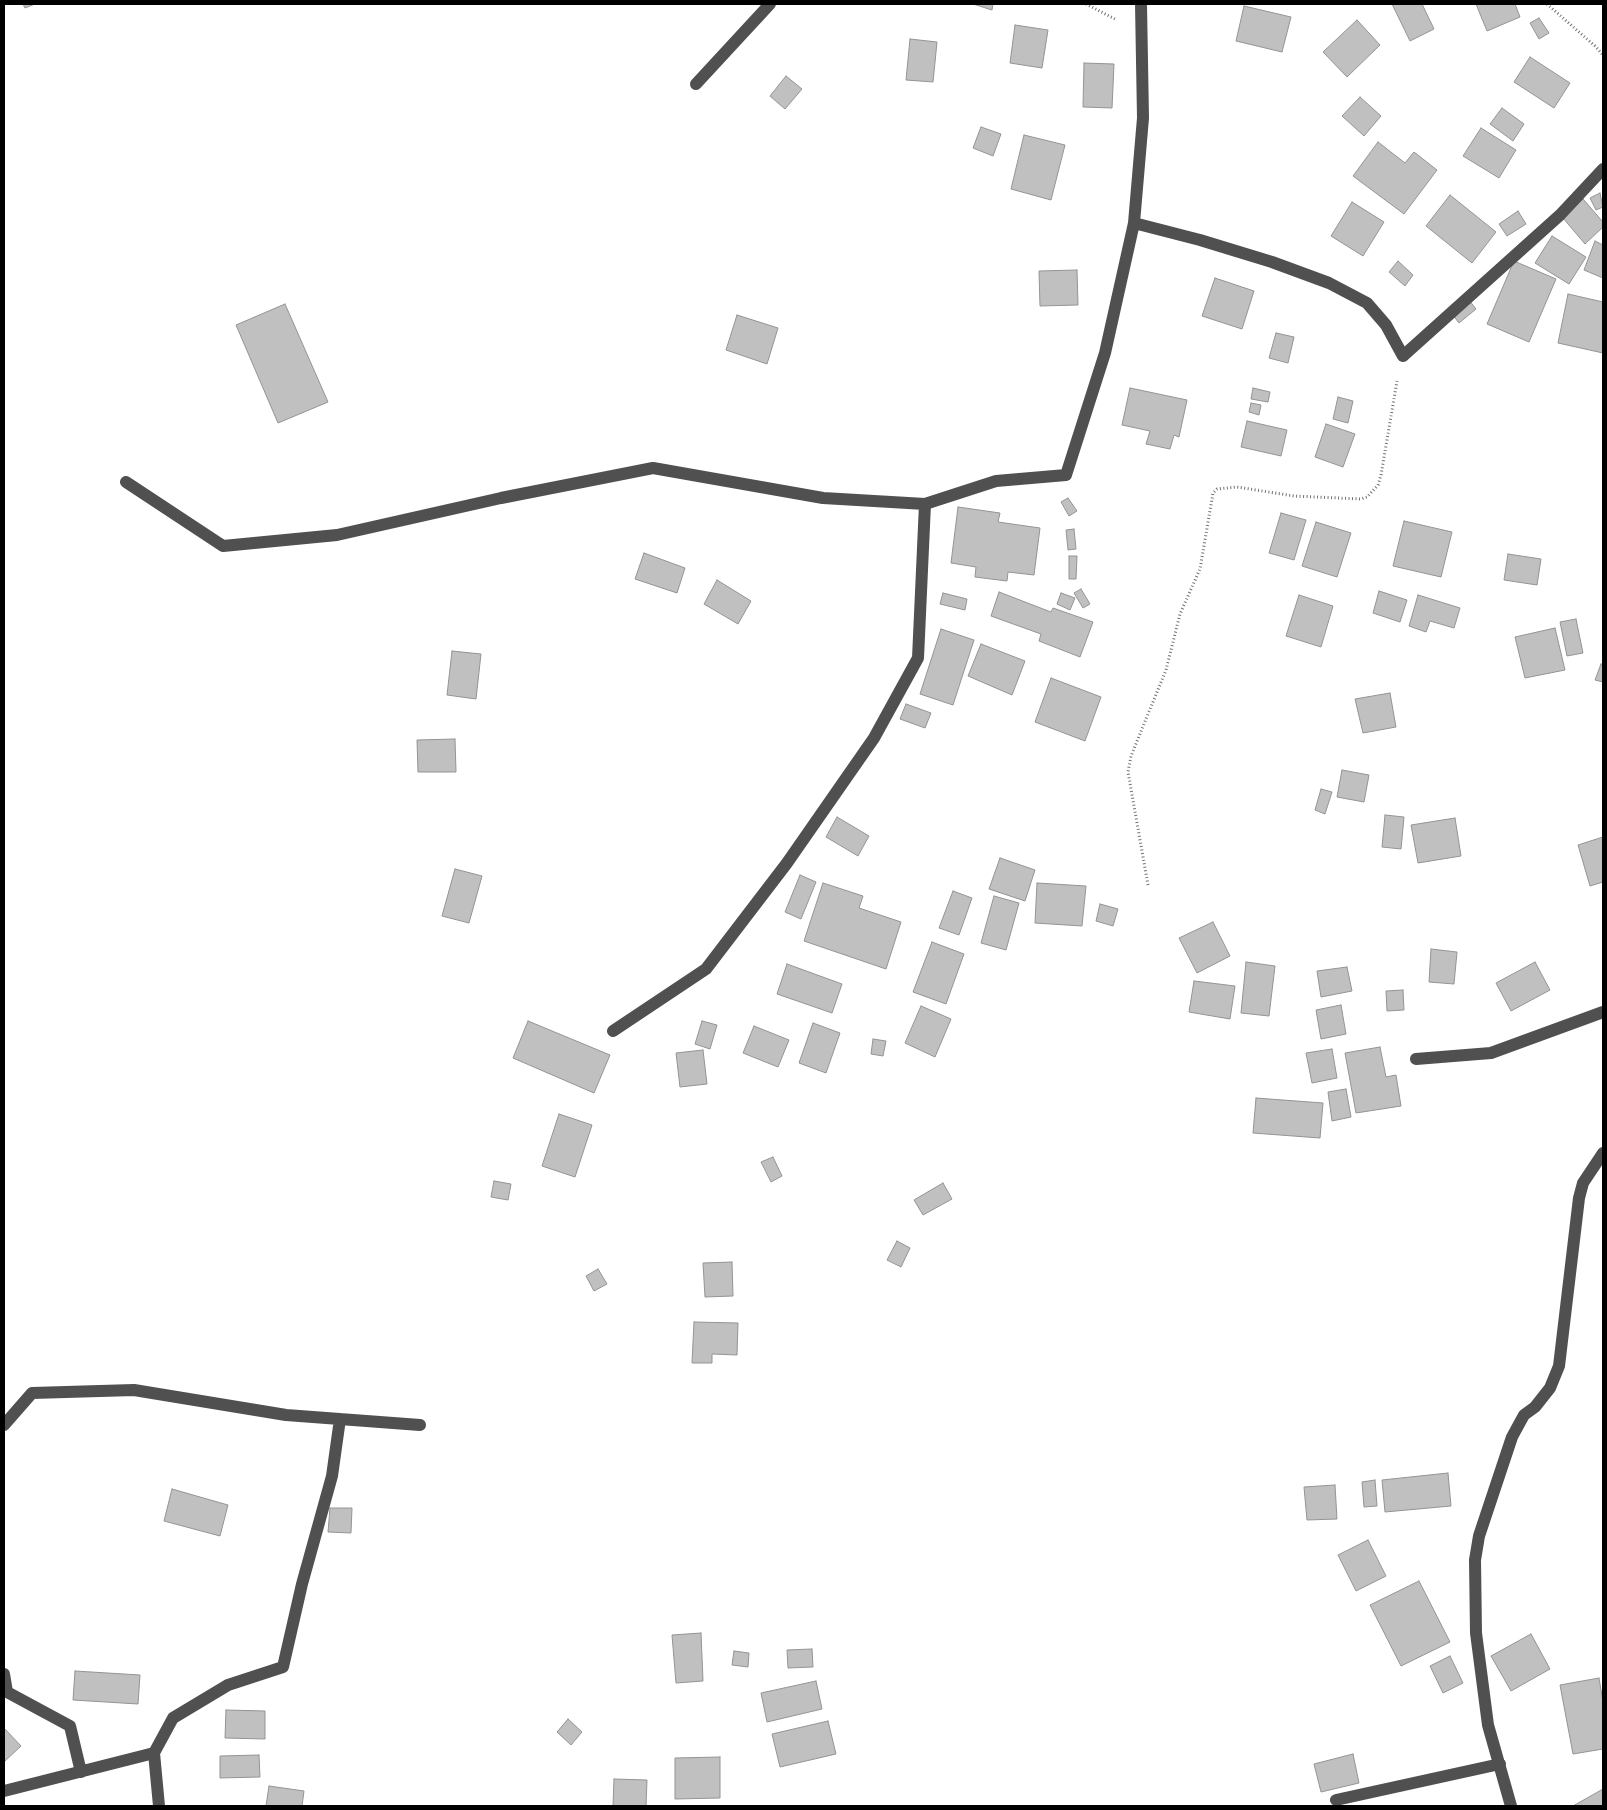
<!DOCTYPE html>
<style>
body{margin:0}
#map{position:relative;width:1607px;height:1810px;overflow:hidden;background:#fff;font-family:Overpass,sans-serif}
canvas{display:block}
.frame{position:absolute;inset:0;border:5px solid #000;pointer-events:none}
</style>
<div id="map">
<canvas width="1607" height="1810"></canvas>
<div class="frame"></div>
</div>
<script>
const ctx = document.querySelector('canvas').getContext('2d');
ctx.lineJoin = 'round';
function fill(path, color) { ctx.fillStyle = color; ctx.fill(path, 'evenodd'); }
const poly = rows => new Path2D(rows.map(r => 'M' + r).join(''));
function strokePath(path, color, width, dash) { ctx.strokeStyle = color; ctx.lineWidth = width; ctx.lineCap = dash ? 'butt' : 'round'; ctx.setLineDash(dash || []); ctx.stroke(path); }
const building = poly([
 [23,4,35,4,25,8,23,4],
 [973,4,993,4,992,10,973,4],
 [1392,4,1422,4,1434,29,1410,41,1392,4],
 [1476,4,1515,4,1520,17,1487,31,1476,4],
 [1244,6,1291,17,1282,52,1236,41,1244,6],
 [1539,18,1549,33,1539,39,1530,23,1539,18],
 [1357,20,1380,45,1347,77,1323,52,1357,20],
 [1015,25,1048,30,1042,68,1010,63,1015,25],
 [910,39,937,42,933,82,906,80,910,39],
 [1530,57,1570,83,1554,108,1514,82,1530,57],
 [1084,63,1114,64,1112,108,1083,107,1084,63],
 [786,76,802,89,785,109,770,96,786,76],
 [1360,97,1381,116,1364,136,1342,116,1360,97],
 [1502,108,1524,124,1513,141,1490,124,1502,108],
 [981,127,1001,134,993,156,973,148,981,127],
 [1481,128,1516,150,1499,178,1463,156,1481,128],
 [1024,135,1065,145,1051,200,1011,189,1024,135],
 [1378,142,1405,163,1414,152,1437,170,1404,214,1353,176,1378,142],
 [1600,193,1603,207,1596,210,1590,198,1600,193],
 [1450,195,1496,232,1472,263,1426,226,1450,195],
 [1583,199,1603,222,1603,227,1585,244,1563,218,1583,199],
 [1352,202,1384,222,1363,256,1331,236,1352,202],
 [1518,211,1526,224,1507,236,1499,224,1518,211],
 [1552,236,1586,257,1569,284,1535,263,1552,236],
 [1595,241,1603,245,1603,278,1584,270,1595,241],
 [1398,261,1413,275,1405,286,1389,272,1398,261],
 [1514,261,1556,279,1529,342,1487,324,1514,261],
 [1077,270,1078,305,1040,306,1039,271,1077,270],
 [1215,278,1254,291,1242,329,1202,316,1215,278],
 [1568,294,1603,302,1603,353,1558,343,1568,294],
 [1469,300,1476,309,1459,323,1452,314,1469,300],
 [285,304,328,402,278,423,236,325,285,304],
 [737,315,778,328,767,364,726,350,737,315],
 [1276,333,1294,337,1288,363,1269,358,1276,333],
 [1130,388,1187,400,1179,437,1174,435,1170,449,1146,444,1150,431,1122,425,1130,388],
 [1253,388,1270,392,1268,402,1251,399,1253,388],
 [1338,397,1353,401,1348,423,1333,419,1338,397],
 [1251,403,1261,405,1259,415,1249,412,1251,403],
 [1247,421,1287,430,1281,456,1241,447,1247,421],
 [1326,424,1355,434,1343,467,1315,457,1326,424],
 [1068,498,1077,511,1069,516,1061,502,1068,498],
 [958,507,1000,513,998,522,1040,528,1034,575,1008,572,1007,581,975,577,976,567,951,563,958,507],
 [1281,513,1306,520,1294,560,1269,553,1281,513],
 [1404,521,1452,532,1441,577,1393,566,1404,521],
 [1316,522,1351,533,1337,577,1302,566,1316,522],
 [1074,529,1076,549,1068,550,1066,530,1074,529],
 [644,553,685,568,677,593,635,579,644,553],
 [1508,554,1541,559,1537,585,1504,580,1508,554],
 [1069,556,1077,556,1076,579,1069,579,1069,556],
 [717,580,751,601,738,624,704,604,717,580],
 [1081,589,1090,604,1083,608,1074,593,1081,589],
 [1379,591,1407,600,1400,622,1373,613,1379,591],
 [999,592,1051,612,1053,608,1093,622,1080,657,1039,641,1041,634,991,616,999,592],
 [943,593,967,599,965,610,940,604,943,593],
 [1061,593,1075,598,1070,610,1057,604,1061,593],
 [1299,595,1333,606,1321,647,1286,636,1299,595],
 [1418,595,1460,608,1454,628,1430,621,1426,632,1409,626,1418,595],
 [1576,619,1583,653,1567,656,1560,622,1576,619],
 [1555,628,1565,670,1525,678,1515,637,1555,628],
 [941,629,974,640,953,705,920,694,941,629],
 [981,644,1025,661,1012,695,968,676,981,644],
 [452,651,481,654,476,699,447,695,452,651],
 [1601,664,1603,664,1603,682,1595,680,1601,664],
 [1051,678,1101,697,1085,741,1035,722,1051,678],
 [1390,693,1396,727,1363,733,1355,699,1390,693],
 [906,704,931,713,925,728,900,719,906,704],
 [455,739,456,772,418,772,417,740,455,739],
 [1342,770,1369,775,1364,802,1337,797,1342,770],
 [1321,789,1332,792,1325,814,1315,810,1321,789],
 [1385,815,1404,817,1401,849,1382,847,1385,815],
 [837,817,869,836,858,856,826,837,837,817],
 [1455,818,1461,856,1418,863,1411,825,1455,818],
 [1603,837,1603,882,1590,886,1578,845,1603,837],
 [1000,858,1035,870,1025,901,989,889,1000,858],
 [455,869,482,876,469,923,442,916,455,869],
 [800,875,816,882,801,919,785,912,800,875],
 [823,883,863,896,859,908,901,922,886,969,804,941,823,883],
 [1037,883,1086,886,1082,926,1035,923,1037,883],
 [953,891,972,898,959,935,939,928,953,891],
 [994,896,1019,903,1006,950,981,943,994,896],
 [1100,904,1118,909,1113,926,1096,921,1100,904],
 [1213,922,1230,956,1197,973,1179,938,1213,922],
 [932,942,964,954,946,1004,913,992,932,942],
 [1431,949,1457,952,1454,984,1429,982,1431,949],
 [1246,962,1275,966,1269,1016,1241,1013,1246,962],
 [1535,962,1550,990,1511,1011,1496,983,1535,962],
 [787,964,842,984,832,1013,777,994,787,964],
 [1347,967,1352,991,1321,997,1317,971,1347,967],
 [1194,981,1235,986,1230,1019,1189,1012,1194,981],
 [1403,990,1404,1010,1387,1011,1386,991,1403,990],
 [1341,1005,1346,1034,1321,1039,1316,1010,1341,1005],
 [921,1006,951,1019,935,1057,905,1043,921,1006],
 [528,1021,610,1055,594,1093,513,1058,528,1021],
 [702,1021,717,1025,710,1049,695,1044,702,1021],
 [813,1023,840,1033,826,1073,799,1063,813,1023],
 [754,1026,789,1040,778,1067,743,1053,754,1026],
 [873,1039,886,1041,883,1056,871,1054,873,1039],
 [1380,1047,1386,1077,1396,1075,1401,1106,1356,1113,1345,1053,1380,1047],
 [1332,1049,1337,1078,1312,1083,1306,1053,1332,1049],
 [703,1050,707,1084,680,1087,676,1053,703,1050],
 [1346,1089,1351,1117,1332,1121,1328,1092,1346,1089],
 [1256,1098,1323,1103,1320,1138,1253,1133,1256,1098],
 [559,1114,592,1125,575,1177,542,1166,559,1114],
 [773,1157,782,1176,771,1182,761,1162,773,1157],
 [494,1181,511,1184,508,1200,491,1197,494,1181],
 [943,1183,952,1199,923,1215,914,1200,943,1183],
 [897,1241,910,1248,901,1267,887,1260,897,1241],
 [732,1262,733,1296,705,1297,703,1263,732,1262],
 [598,1269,607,1284,594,1291,586,1276,598,1269],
 [694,1322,738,1323,737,1355,712,1354,712,1363,692,1363,694,1322],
 [1448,1473,1451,1506,1385,1512,1382,1480,1448,1473],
 [1375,1480,1377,1506,1364,1507,1362,1482,1375,1480],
 [1335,1485,1337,1519,1307,1520,1304,1487,1335,1485],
 [172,1489,228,1505,220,1536,164,1521,172,1489],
 [330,1508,352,1508,351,1533,328,1532,330,1508],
 [1368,1540,1386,1576,1356,1591,1338,1555,1368,1540],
 [1419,1581,1450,1642,1401,1666,1370,1605,1419,1581],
 [701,1633,703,1681,676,1683,672,1635,701,1633],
 [1531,1634,1550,1669,1511,1691,1491,1656,1531,1634],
 [812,1649,813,1667,788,1668,787,1650,812,1649],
 [734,1651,749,1653,748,1667,732,1665,734,1651],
 [1450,1656,1463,1683,1443,1693,1430,1666,1450,1656],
 [75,1671,140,1675,138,1704,73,1700,75,1671],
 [1599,1678,1603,1702,1603,1749,1573,1754,1560,1685,1599,1678],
 [816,1681,822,1709,767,1722,761,1693,816,1681],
 [226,1710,265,1711,265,1739,225,1738,226,1710],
 [568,1719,582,1732,571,1745,557,1732,568,1719],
 [828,1721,836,1754,780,1767,772,1734,828,1721],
 [4,1728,21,1746,4,1762,4,1728],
 [1353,1754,1359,1783,1321,1792,1314,1764,1353,1754],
 [259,1755,260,1777,220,1778,220,1756,259,1755],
 [720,1757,720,1798,675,1799,675,1758,720,1757],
 [614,1779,647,1780,646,1806,613,1806,614,1779],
 [269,1786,304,1791,302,1806,266,1806,269,1786],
 [1603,1789,1603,1806,1573,1806,1603,1789]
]);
const path = poly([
 [1086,4,1115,19],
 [1547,4,1595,46,1603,55],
 [1148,885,1128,772,1131,756,1166,670,1180,614,1200,569,1213,493,1217,489,1237,487,1294,496,1361,499,1367,497,1378,485,1381,475,1397,381]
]);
const minor = poly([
 [696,84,770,4],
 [1134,223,1200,240,1272,262,1329,283,1367,303,1386,325,1403,356,1560,215,1603,169],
 [126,482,223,546,337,535,501,498,653,468,823,498,925,504,996,481,1066,475,1105,353,1134,223,1143,118,1141,4],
 [613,1031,706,969,787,863,874,738,918,658,925,504],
 [1416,1059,1491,1053,1603,1012],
 [4,1425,32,1393,134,1390,286,1415,420,1425],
 [4,1674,7,1692,70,1726,81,1772],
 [154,1753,159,1806],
 [4,1791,154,1753,173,1718,228,1685,283,1667,302,1584,332,1476,340,1419],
 [1336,1800,1500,1764],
 [1511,1806,1488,1725,1476,1633,1475,1560,1479,1536,1512,1437,1524,1415,1535,1407,1550,1388,1559,1366,1579,1198,1583,1183,1603,1153]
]);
fill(building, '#c0c0c0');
strokePath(building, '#949494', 1);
strokePath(path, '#727272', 3, [1, 2.5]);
strokePath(minor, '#505050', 12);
</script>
